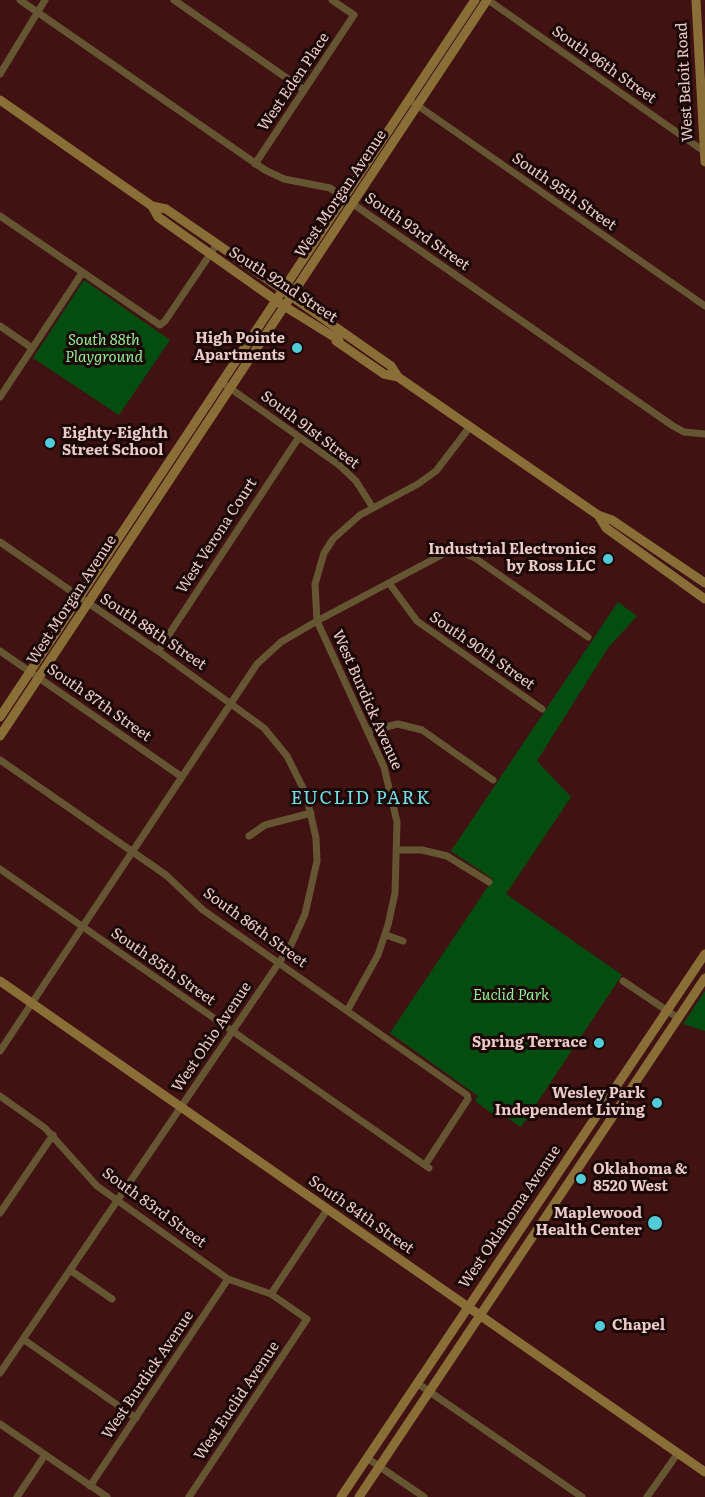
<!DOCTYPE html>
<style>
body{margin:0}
canvas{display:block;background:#401312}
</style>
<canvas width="705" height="1497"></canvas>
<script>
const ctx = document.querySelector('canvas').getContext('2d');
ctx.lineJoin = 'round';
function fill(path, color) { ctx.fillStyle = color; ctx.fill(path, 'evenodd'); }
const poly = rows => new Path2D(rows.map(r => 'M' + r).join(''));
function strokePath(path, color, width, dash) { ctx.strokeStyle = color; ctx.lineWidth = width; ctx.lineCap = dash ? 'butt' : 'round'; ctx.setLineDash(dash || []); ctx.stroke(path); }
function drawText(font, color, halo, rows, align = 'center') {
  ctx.font = font + ' Literata,serif'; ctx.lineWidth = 6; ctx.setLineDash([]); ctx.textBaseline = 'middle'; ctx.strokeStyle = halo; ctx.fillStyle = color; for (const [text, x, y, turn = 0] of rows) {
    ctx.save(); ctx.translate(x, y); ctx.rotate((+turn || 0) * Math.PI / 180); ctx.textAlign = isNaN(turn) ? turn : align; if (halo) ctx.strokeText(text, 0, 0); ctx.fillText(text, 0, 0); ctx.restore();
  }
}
const green = poly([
 [84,280,170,340,119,415,33,358],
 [618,602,637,616,608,648,537,761,571,797,506,894,622,975,521,1127,500,1113,497,1117,475,1101,478,1096,390,1033,493,879,451,851],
 [705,991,705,1031,683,1024]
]);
const street = poly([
 [20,0,265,170,284,179,330,188,673,426,684,432,705,434],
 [174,0,304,90],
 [488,0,705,152],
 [0,74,45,0],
 [414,103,705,306],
 [255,164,354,15,332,0],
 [0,216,160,325,165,321,217,244],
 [0,326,32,348],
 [227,386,339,465,356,481,373,508],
 [0,397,82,273],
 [0,542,158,651,264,728,287,756,306,794,316,838,317,861,305,914,291,945,0,1373],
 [389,583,417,621,542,709],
 [0,651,182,777],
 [158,651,299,437],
 [369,731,398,724,422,730,493,780],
 [0,760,166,875,203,910,467,1095,468,1099,425,1165],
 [249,836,265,825,311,813],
 [398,850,422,850,447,856,489,882],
 [0,869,429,1168],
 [386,935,403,941],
 [623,981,678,1018],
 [347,1011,378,955,388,925,395,893,397,822,384,767,317,621,447,552,462,552,475,558,588,637],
 [0,1051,257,664,281,642,317,621,315,584,324,553,333,539,360,515,418,484,436,471,469,428],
 [0,1096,45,1128,97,1186,228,1279,271,1294,307,1319,189,1497],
 [0,1213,53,1135],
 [70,1270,112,1299],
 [271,1294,327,1210],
 [23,1339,136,1418],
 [417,1383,582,1497],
 [0,1424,107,1497],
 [367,1458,424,1497],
 [90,1486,228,1279],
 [17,1497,45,1455],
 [647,1497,678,1453]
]);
const secondary = poly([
 [696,0,705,162],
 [0,100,152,206,166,209,217,244,391,366,398,377],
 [152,206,158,217,284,306,339,340,336,341,384,374,398,377,598,515,612,520,705,583],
 [598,515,606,528,705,599],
 [0,717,475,0],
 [0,736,487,0],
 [0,981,705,1472],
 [341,1497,705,954],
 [359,1497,705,978]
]);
const markers = [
 [297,348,6,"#52cbd8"],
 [50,443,6,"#52cbd8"],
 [608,559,6,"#52cbd8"],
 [599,1043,6,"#52cbd8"],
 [657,1103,6,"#52cbd8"],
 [581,1179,6,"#52cbd8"],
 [655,1223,8,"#52cbd8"],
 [600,1326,6,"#52cbd8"]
];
const streetNames = [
 ["South 96th Street",604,65,35],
 ["West Eden Place",294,82,-56],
 ["West Beloit Road",685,82,-93],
 ["South 95th Street",564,192,35],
 ["West Morgan Avenue",341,194,-56],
 ["South 93rd Street",417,232,35],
 ["South 92nd Street",283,285,33],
 ["South 91st Street",310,430,37],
 ["West Verona Court",217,536,-57],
 ["West Morgan Avenue",72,600,-57],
 ["South 88th Street",153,632,34],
 ["South 90th Street",482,651,35],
 ["West Burdick Avenue",367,700,66],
 ["South 87th Street",99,703,35],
 ["South 86th Street",255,928,36],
 ["South 85th Street",163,967,35],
 ["West Ohio Avenue",212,1037,-56],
 ["South 83rd Street",154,1208,36],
 ["South 84th Street",361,1215,35],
 ["West Oklahoma Avenue",510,1217,-56],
 ["West Burdick Avenue",148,1375,-56],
 ["West Euclid Avenue",237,1401,-56]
];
const poiNames = [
 ["High Pointe",285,339],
 ["Apartments",285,356],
 ["Eighty-Eighth",62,434,"left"],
 ["Street School",62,451,"left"],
 ["Industrial Electronics",596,550],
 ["by Ross LLC",596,567],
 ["Spring Terrace",587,1043],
 ["Wesley Park",645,1094],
 ["Independent Living",645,1111],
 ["Oklahoma &",593,1170,"left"],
 ["8520 West",593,1187,"left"],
 ["Maplewood",642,1214],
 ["Health Center",642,1231],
 ["Chapel",612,1326,"left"]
];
const parkNames = [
 ["South 88th",104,341],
 ["Playground",104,358],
 ["Euclid Park",511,996]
];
const quarterNames = [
 ["EUCLID PARK",361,799]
];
fill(green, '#024d0f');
strokePath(street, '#655533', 7);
strokePath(secondary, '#896f37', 9);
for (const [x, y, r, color] of markers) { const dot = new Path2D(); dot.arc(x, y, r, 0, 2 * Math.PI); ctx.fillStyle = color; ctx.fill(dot); strokePath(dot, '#1a0706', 2); }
drawText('15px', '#eacbc8', '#1a0706', streetNames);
drawText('bold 15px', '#eacbc8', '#1a0706', poiNames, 'right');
drawText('italic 15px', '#90ec93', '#1a0706', parkNames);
ctx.letterSpacing = '1.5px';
drawText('18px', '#72dde9', '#1a0706', quarterNames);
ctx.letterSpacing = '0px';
</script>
